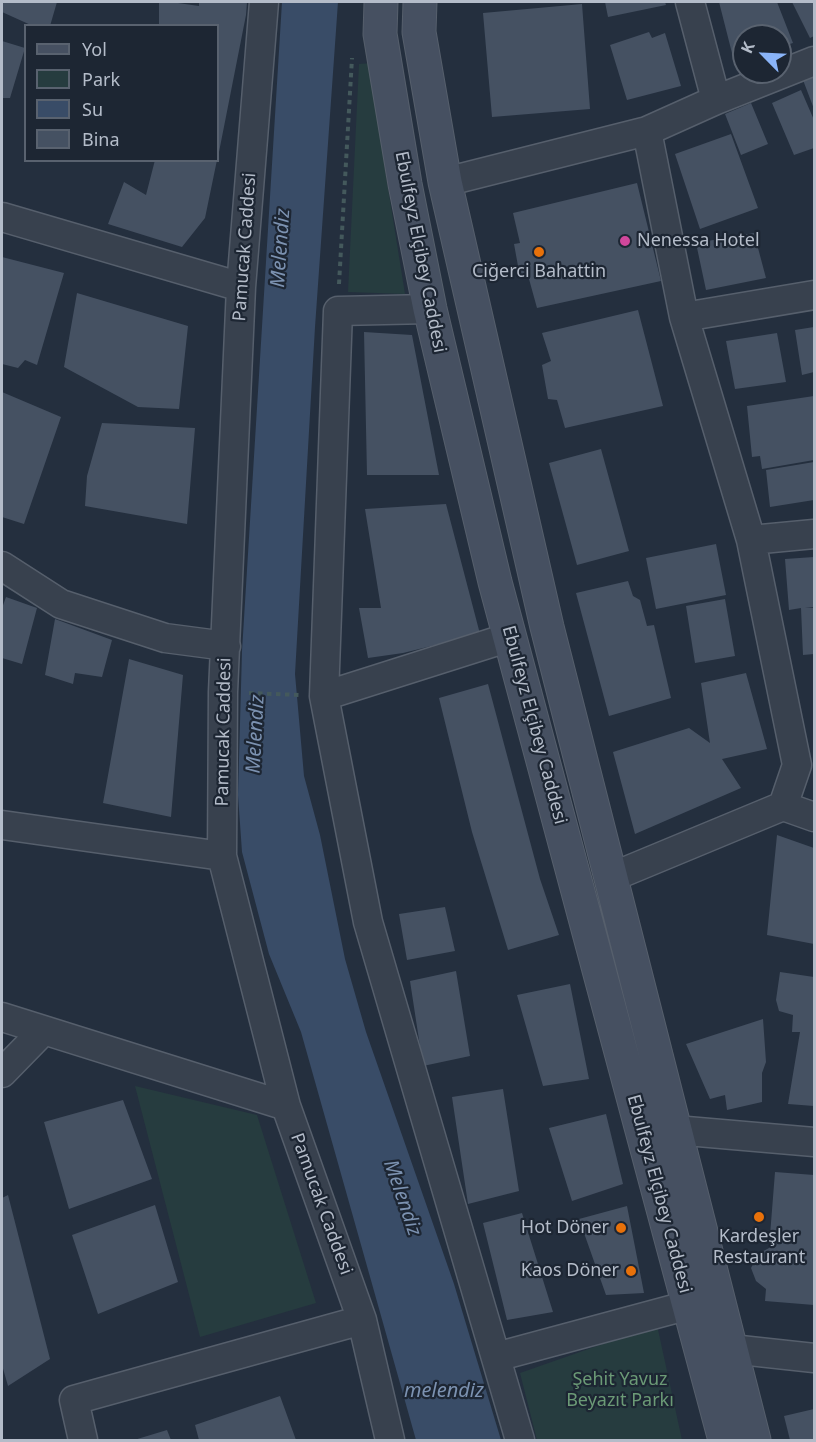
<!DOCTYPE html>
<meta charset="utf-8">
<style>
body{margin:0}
#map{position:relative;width:816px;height:1442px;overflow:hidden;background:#242f3e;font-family:"Noto Sans",sans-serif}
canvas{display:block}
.frame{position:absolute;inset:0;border:3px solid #b4bcc9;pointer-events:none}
.legend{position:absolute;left:24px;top:24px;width:195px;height:138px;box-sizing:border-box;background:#1d2633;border:2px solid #59626f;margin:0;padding:8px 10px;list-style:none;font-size:18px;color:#b4bcc9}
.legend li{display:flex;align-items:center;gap:12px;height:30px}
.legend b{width:30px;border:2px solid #59626f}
.north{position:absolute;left:732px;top:24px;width:60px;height:60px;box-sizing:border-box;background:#1d2633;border:2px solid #59626f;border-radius:50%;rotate:294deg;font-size:16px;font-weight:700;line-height:24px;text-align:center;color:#b4bcc9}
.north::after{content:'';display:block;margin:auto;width:21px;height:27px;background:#8ab4f8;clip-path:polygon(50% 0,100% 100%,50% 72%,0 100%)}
</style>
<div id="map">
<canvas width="816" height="1442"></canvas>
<div class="frame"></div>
<ul class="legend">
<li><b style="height:8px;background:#465061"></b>Yol</li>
<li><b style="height:16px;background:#263c3f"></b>Park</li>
<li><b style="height:16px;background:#394c67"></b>Su</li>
<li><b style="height:16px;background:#455162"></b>Bina</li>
</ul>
<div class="north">K</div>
</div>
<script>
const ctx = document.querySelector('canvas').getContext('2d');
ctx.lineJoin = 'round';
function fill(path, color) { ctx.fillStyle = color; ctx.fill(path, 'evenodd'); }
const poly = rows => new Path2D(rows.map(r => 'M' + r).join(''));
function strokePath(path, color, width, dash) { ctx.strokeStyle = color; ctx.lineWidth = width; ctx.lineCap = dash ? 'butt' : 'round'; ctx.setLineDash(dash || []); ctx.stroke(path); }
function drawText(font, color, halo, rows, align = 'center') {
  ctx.font = font + ' "Noto Sans",sans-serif'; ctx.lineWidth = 4.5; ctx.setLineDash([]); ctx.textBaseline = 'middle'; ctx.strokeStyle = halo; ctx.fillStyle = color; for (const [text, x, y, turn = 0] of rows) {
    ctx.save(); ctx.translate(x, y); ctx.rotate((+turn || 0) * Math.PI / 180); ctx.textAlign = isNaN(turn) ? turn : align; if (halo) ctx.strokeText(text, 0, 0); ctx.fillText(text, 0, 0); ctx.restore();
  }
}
const green = poly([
 [374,63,385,169,405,294,348,292,359,64],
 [135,1086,257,1115,316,1303,200,1337],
 [657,1325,682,1440,537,1440,520,1373]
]);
const water = poly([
 [282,2,338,2,315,327,295,674,304,776,320,835,345,959,366,1032,454,1284,501,1440,416,1440,301,1032,269,954,242,852,238,795,242,651]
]);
const building = poly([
 [2,2,57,2,50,26,33,26,2,12],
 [159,2,171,2,199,6,199,2,247,2,246,15,219,152,218,26,159,26],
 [605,2,665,2,666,5,608,17],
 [719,2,777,2,793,43,780,47,780,36,744,36,744,58,734,61],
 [792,2,814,2,814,36,810,38],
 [582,4,590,109,492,117,483,13],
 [649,32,652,38,665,33,681,86,627,100,610,45],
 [2,41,25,48,10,98,2,98],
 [814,75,814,109,803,80],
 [801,90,814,120,814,148,794,155,772,103],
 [751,103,768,144,741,155,725,114],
 [731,134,758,208,700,229,675,154],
 [155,160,217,160,205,218,182,247,108,224,124,182,146,195],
 [637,183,661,281,537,308,529,279,520,277,514,244,520,243,513,213],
 [754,233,766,278,706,290,696,243],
 [2,257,64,273,37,365,25,360,18,368,2,364],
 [77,293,188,326,179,409,138,407,64,367],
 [638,310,663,406,565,428,557,400,548,399,542,365,551,361,542,333],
 [814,327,814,372,802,375,795,330],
 [364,332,412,335,439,475,367,475],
 [777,333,786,382,735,389,726,341],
 [2,392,61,417,24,524,2,517],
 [814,396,814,460,762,469,760,456,752,457,747,406],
 [102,423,195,428,187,524,85,506,87,476],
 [601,449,629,551,577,565,549,463],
 [814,462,814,500,770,507,766,470],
 [446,504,480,634,403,653,368,658,359,608,381,608,365,509],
 [716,544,726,595,656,609,646,558],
 [814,557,814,607,805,608,814,608,814,654,803,655,801,608,789,610,785,559],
 [628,581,633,596,640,600,647,626,654,625,671,698,609,716,576,593],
 [6,597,37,608,22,664,2,658,2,608],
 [725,599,735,656,695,663,686,606],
 [55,619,112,640,102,677,75,673,73,684,45,675],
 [129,659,183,675,171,817,103,803],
 [746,673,767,749,722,759,741,788,635,834,613,752,689,728,710,743,701,683],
 [488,684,540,879,559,935,508,950,472,832,439,698],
 [777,835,814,848,814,944,767,935],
 [445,907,455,951,407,960,399,914],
 [456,971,470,1056,423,1066,410,981],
 [780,972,814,977,814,1106,788,1104,800,1032,792,1032,793,1015,779,1011,776,1000],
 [570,984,589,1079,543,1086,517,995],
 [763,1019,766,1062,762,1073,762,1102,727,1110,725,1095,710,1099,686,1044],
 [503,1089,519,1191,468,1204,452,1097],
 [123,1100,152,1179,69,1209,44,1122],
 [606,1114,623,1184,572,1201,549,1128],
 [775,1172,814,1175,814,1305,765,1301,766,1289,756,1281,751,1268,758,1254,769,1248],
 [8,1195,50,1359,8,1386,2,1365,2,1198],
 [155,1205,178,1282,98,1314,72,1235],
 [627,1206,644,1293,606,1295,579,1219],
 [522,1213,553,1312,507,1320,483,1223],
 [280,1396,296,1440,199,1440,195,1425],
 [814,1409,814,1440,790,1440,784,1416],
 [167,1430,171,1440,134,1440]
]);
const path = poly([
 [339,284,352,58],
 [249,693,299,695]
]);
const street = poly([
 [264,2,241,287,223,692,222,856,286,1106,362,1320,390,1440],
 [690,2,716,100],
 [647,131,684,317,751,540],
 [445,182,647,131,716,100,814,61],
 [2,217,241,287],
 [430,309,338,311,324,696,368,922,520,1440],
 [684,317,814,295],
 [814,534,751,540,797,765,783,806,814,817],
 [2,566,61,604,165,638,226,646],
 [324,696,510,637],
 [2,825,222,856],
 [612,877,783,806],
 [2,1017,286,1106],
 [2,1073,43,1031],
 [675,1130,814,1142],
 [731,1349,814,1358],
 [496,1357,689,1305],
 [83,1440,74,1400,362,1320]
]);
const secondary = poly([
 [381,2,380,34,405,184,430,309,495,582,725,1440],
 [420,2,419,32,445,182,547,627,754,1440]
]);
const markers = [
 [625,241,6,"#d1479c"],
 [539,252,6,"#e8710a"],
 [759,1217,6,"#e8710a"],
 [621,1228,6,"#e8710a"],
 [631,1271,6,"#e8710a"]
];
const poiNames = [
 ["Nenessa Hotel",637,241,"left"],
 ["Ciğerci Bahattin",539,272],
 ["Hot Döner",609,1228,"right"],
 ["Kardeşler",759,1237],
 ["Restaurant",759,1258],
 ["Kaos Döner",619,1271,"right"]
];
const streetNames = [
 ["Pamucak Caddesi",245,247,-86],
 ["Ebulfeyz Elçibey Caddesi",420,252,79],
 ["Ebulfeyz Elçibey Caddesi",534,725,75],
 ["Pamucak Caddesi",224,732,-89],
 ["Ebulfeyz Elçibey Caddesi",659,1194,75],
 ["Pamucak Caddesi",321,1204,70]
];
const parkNames = [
 ["Şehit Yavuz",620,1380],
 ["Beyazıt Parkı",620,1401]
];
const waterNames = [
 ["Melendiz",281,248,-86],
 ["Melendiz",256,734,-87],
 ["Melendiz",402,1198,71],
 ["melendiz",444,1391]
];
fill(green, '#263c3f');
fill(water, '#394c67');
fill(building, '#455162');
strokePath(street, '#565f6c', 31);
strokePath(secondary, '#565f6c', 35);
strokePath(path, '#44595c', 4, [4.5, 4.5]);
strokePath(street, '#38414e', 28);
strokePath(secondary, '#465061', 33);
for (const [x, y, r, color] of markers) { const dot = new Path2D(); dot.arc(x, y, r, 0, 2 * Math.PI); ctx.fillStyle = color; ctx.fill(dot); strokePath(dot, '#1d2633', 2); }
drawText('18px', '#b4bcc9', '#1d2633', poiNames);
drawText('18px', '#b4bcc9', '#1d2633', streetNames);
drawText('18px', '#6b9a76', '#1d2633', parkNames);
drawText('italic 20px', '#7c92b1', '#1d2633', waterNames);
</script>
